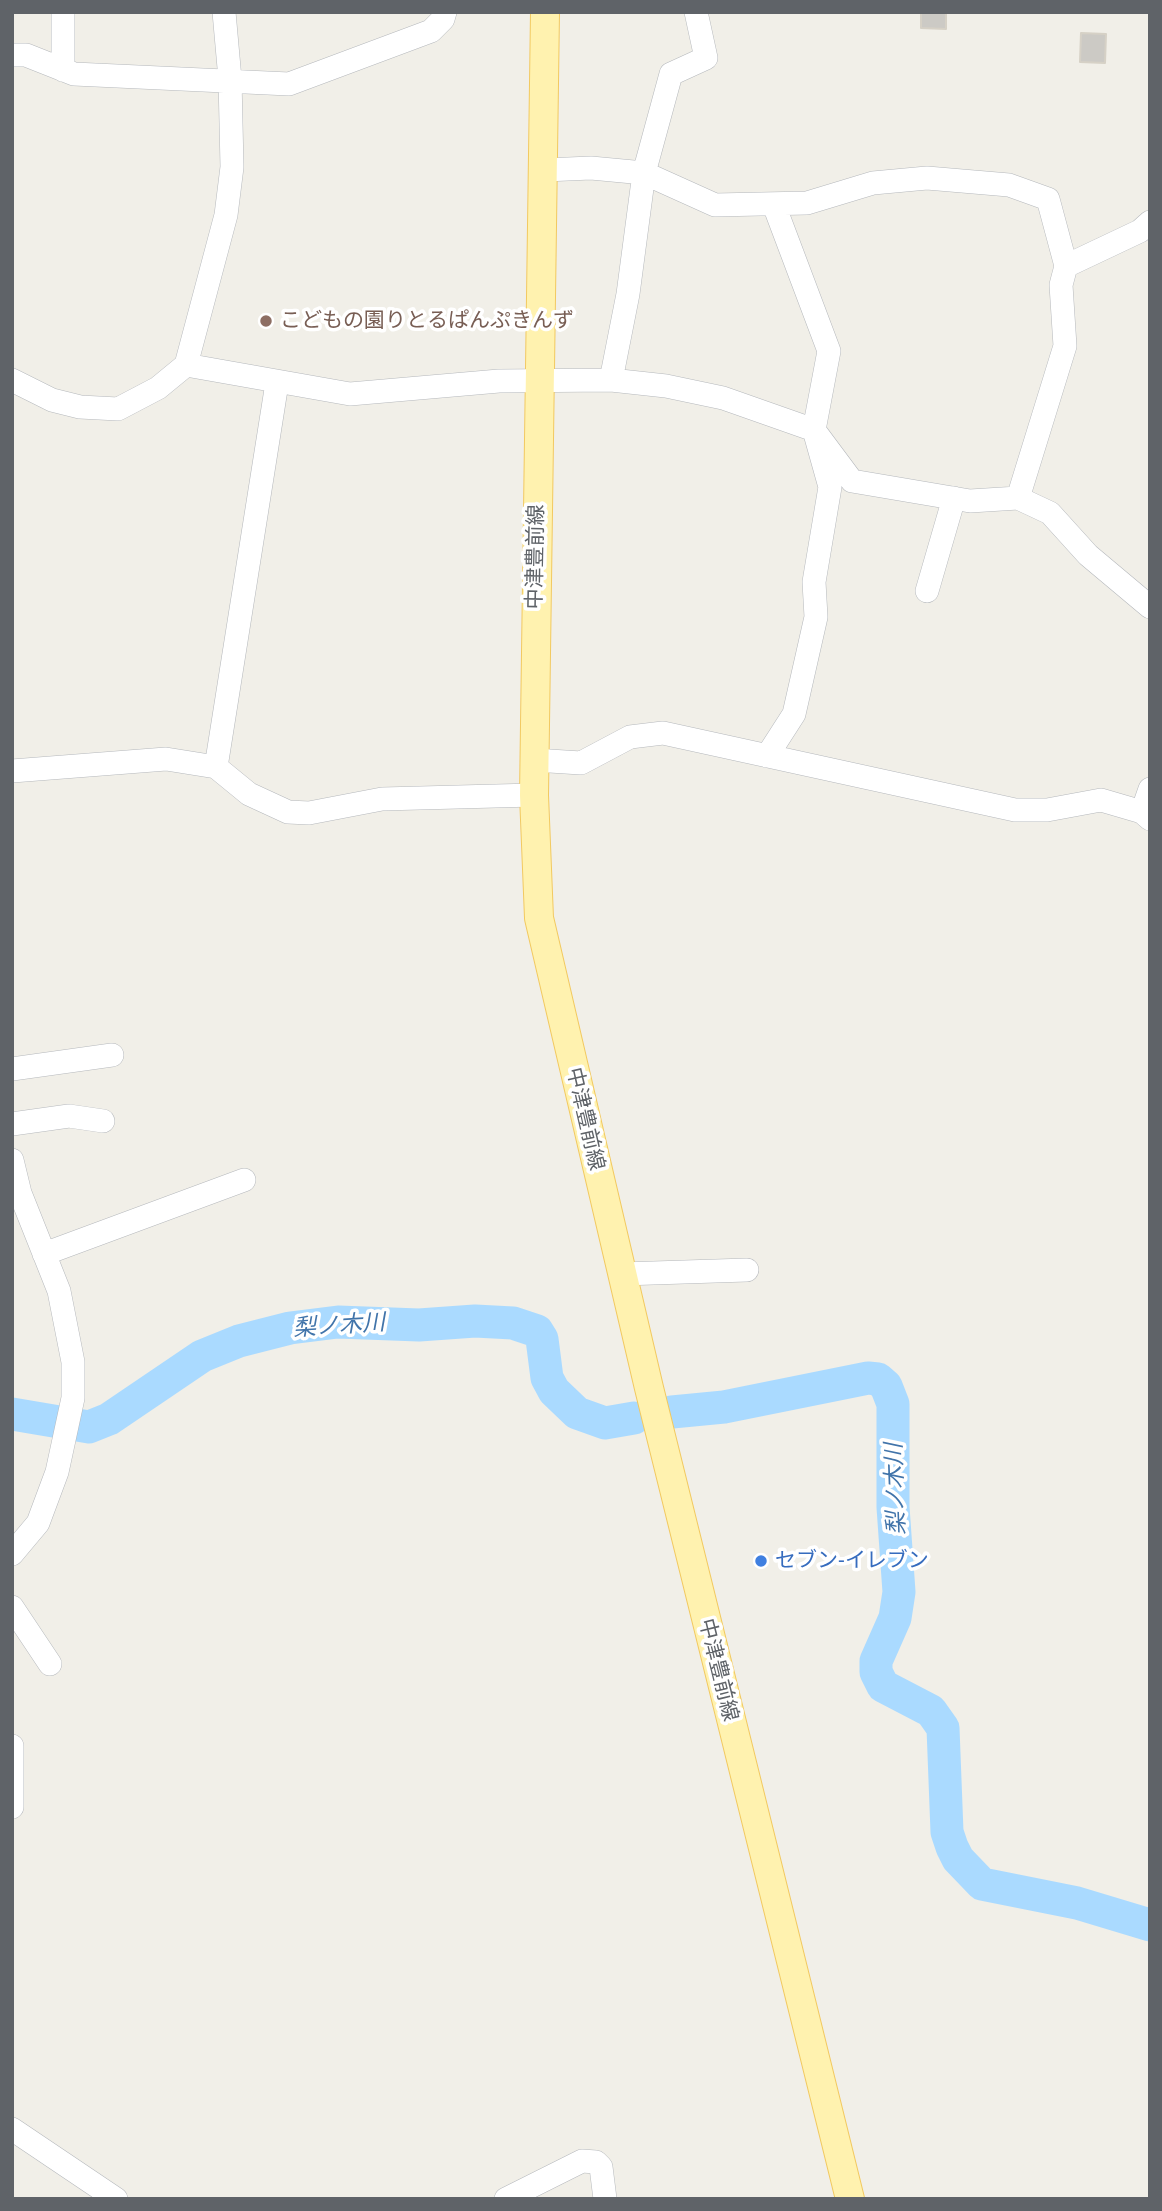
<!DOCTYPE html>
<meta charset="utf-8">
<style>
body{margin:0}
#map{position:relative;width:1162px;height:2211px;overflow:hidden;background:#f1efe8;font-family:"Open Sans",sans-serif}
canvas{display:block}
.frame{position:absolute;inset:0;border:14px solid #5f6368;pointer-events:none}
</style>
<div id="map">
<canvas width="1162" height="2211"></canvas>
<div class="frame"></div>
</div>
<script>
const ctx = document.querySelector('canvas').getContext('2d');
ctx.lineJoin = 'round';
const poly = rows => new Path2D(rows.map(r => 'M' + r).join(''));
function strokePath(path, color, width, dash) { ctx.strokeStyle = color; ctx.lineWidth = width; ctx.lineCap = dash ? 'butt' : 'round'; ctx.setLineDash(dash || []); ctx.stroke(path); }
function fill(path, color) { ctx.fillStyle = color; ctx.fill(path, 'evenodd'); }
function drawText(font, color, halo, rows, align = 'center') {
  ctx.font = font + ' "Open Sans","Noto Sans JP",sans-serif'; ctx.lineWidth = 7; ctx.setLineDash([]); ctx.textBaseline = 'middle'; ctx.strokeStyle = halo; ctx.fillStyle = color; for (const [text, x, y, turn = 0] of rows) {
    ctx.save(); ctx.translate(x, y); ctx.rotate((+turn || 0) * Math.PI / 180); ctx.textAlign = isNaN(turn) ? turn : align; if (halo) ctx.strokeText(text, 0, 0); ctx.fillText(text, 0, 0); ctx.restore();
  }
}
const river = poly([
 [672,1412,724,1407,868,1378,878,1379,886,1386,893,1404,893,1507,899,1592,895,1618,876,1661,876,1672,883,1686,931,1711,943,1728,947,1832,952,1847,958,1859,982,1884,1077,1903,1150,1925],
 [12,1414,89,1427,109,1419,202,1356,239,1341,290,1328,338,1322,419,1325,475,1321,513,1323,537,1331,542,1339,547,1378,554,1391,577,1413,605,1423,634,1418]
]);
const building = poly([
 [921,12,946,12,946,29,921,28,921,12],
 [1081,33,1106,34,1105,63,1080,62,1081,33]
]);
const minor = poly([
 [63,12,63,70],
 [12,55,26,55,74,74,289,84,431,31,443,19,445,12],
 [545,170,591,168,644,173,715,205,807,203,873,183,927,178,1009,185,1048,199,1066,266,1061,285,1065,346,1018,498],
 [1066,266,1140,231,1150,222],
 [186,365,350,394,499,381,611,380,666,386,723,398,814,430,852,481,970,501,1018,498,1050,513,1088,555,1150,607],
 [12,380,52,400,80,407,118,409,158,388,186,365,226,215,232,167,230,79,224,12],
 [611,380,628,294,644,173,671,74,706,58,696,12],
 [927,591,954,498],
 [767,756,794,714,816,617,814,582,830,487,814,430,829,351,774,205],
 [534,760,581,763,630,737,663,733,1015,810,1047,810,1101,800,1142,812,1150,819],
 [216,767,277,383],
 [12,771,166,759,216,767,249,794,288,812,309,813,382,799,534,795],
 [1142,812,1150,789],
 [12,1069,112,1055],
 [12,1124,69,1116,103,1121],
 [12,1160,20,1193,59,1291,73,1362,73,1398,57,1472,38,1523,12,1554],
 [44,1254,244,1180],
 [622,1274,747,1270],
 [12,1607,50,1664],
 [12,1746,12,1807],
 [12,2129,116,2199],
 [506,2199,582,2161,596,2162,601,2167,605,2199]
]);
const major = poly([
 [545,12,534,795,539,918,649,1388,850,2199]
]);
const markers = [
 [266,321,7,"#8d6e63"],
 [761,1561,7,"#3f7fe0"]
];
const educationNames = [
 ["こどもの園りとるぱんぷきんず",280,321]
];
const streetNames = [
 ["中津豊前線",536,557,-89],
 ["中津豊前線",585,1119,77],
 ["中津豊前線",718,1670,76]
];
const shopNames = [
 ["セブン-イレブン",775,1561]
];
const waterNames = [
 ["梨ノ木川",339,1326,-4],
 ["梨ノ木川",896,1489,-92]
];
strokePath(river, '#aadaff', 33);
fill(building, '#cccac5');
strokePath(building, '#d6d1c6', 2);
strokePath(minor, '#b5b8bc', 24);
strokePath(major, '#f2c960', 30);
strokePath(minor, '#fff', 23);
strokePath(major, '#fff2af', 28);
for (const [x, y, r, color] of markers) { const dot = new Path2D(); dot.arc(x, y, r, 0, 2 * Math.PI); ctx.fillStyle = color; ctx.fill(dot); strokePath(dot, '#fff', 2.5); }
drawText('21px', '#785e54', '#fff', educationNames, 'left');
drawText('21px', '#5f6368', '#fff', streetNames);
drawText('21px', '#366cbe', '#fff', shopNames, 'left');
drawText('italic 23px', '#4174aa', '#fff', waterNames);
</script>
